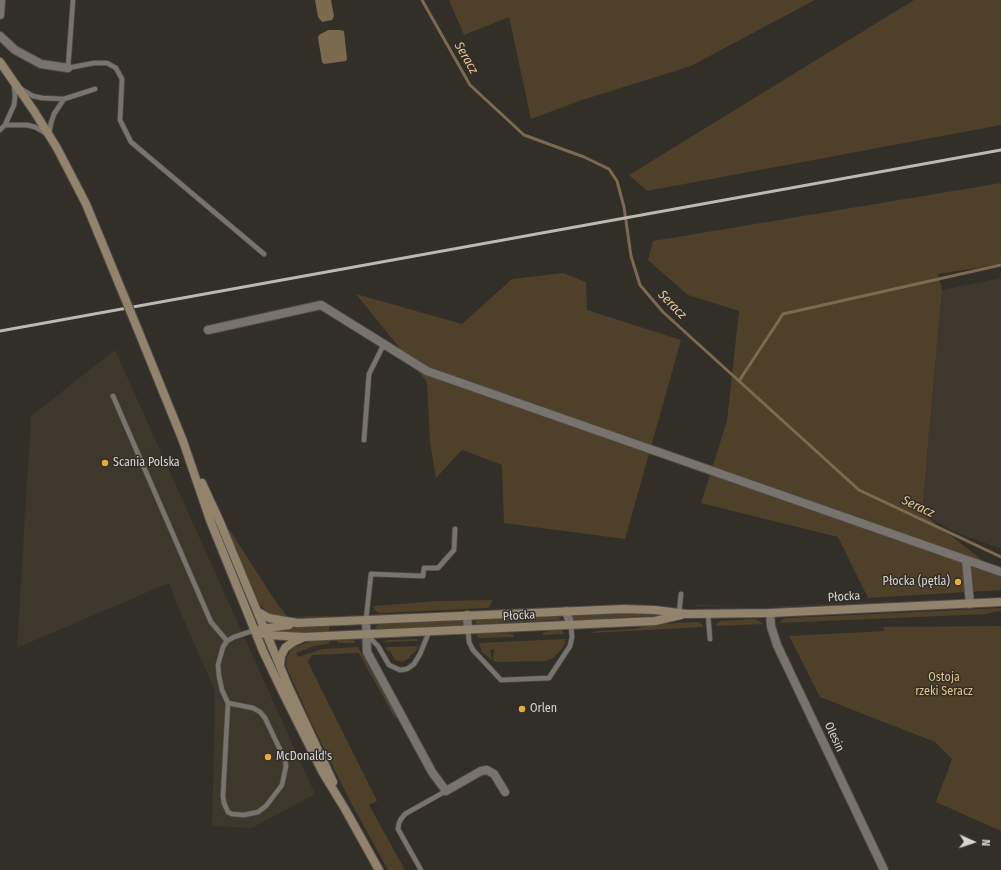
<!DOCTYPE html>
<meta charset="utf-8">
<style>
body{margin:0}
#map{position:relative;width:1001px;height:870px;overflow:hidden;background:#322e28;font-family:"Fira Sans Condensed",sans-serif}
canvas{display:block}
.north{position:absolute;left:953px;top:822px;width:40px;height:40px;-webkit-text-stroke:3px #322e28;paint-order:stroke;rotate:93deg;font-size:11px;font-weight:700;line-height:16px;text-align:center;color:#d7d4d1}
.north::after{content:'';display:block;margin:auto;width:14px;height:18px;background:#d7d4d1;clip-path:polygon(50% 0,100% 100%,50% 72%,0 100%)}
</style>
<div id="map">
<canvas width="1001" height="870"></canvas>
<div class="north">N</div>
</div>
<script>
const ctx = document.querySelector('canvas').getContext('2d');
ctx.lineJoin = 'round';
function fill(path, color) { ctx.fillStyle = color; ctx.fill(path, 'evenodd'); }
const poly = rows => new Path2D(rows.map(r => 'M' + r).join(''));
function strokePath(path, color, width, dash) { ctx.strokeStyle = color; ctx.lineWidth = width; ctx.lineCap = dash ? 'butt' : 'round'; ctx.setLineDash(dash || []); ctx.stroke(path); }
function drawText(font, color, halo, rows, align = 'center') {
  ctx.font = font + ' "Fira Sans Condensed",sans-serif'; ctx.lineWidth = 3; ctx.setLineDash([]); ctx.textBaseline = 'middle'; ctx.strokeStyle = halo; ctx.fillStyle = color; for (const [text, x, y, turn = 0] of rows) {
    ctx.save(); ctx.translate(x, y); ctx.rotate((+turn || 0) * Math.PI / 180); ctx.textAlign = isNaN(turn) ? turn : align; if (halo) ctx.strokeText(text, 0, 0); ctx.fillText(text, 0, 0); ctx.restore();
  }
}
const built = poly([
 [1001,278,1001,549,952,531,922,513,942,290],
 [115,350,315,794,252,828,212,826,215,691,179,609,169,583,17,648,31,416]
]);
const green = poly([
 [449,0,815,0,691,66,579,101,531,119,509,17,464,35],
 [914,0,1001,0,1001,125,647,191,629,175],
 [1001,183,1001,264,938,274,942,290,922,513,1001,575,1001,590,868,598,838,537,701,503,727,421,739,311,688,295,648,260,653,241],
 [563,273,586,282,587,310,681,340,625,539,504,523,502,465,462,450,436,478,430,442,427,382,356,294,462,324,512,279],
 [229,529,278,605,288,617,328,616,329,617,288,618,272,615,265,610,259,603,228,530],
 [957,598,781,607,701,606,691,605,768,607],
 [492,600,490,607,487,608,380,613,374,610,373,606,438,601],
 [1001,608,1001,611,985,614,779,623,783,619,788,618],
 [608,614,672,614,672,615,574,620,572,618,574,615],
 [558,616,560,618,559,620,477,624,475,623,476,620],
 [754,619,758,620,763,624,715,626,720,621],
 [461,620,463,622,461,625,377,629,375,627,379,624],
 [697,622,702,624,703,627,590,633,597,631,634,629,656,624],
 [329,626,329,631,287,633,282,630,286,628],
 [1001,626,1001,831,936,802,952,759,935,742,820,697,789,636,885,631,883,627],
 [559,628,562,630,564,634,543,635,542,633],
 [480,632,513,634,514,637,478,638,477,633],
 [337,638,350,638,356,643,339,643,337,642],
 [329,639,330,642,328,644,314,646,296,653,298,657,323,649,358,647,397,716,395,718,359,653,312,655,308,662,377,801,369,805,405,870,388,870,349,799,311,722,286,666,287,657,292,648,312,641],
 [417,639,419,641,384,642,387,640],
 [565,639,565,644,561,650,553,658,546,661,496,662,493,660,494,649,490,650,492,660,482,652,479,643],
 [418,646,416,651,410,656,410,658,402,662,395,660,390,651,387,651,385,647]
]);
const water = poly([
 [315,0,331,0,334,16,332,20,322,22,318,17],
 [328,30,340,30,344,31,347,59,346,61,324,64,322,62,318,38,319,35]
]);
const stream = poly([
 [422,0,470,85,524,135,584,157,609,169,617,181,624,207,631,256,640,285,663,312,859,490,1001,557],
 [739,381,783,314,1001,265]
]);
const lane = poly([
 [73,0,68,68,94,63,107,63,116,68,122,79,120,120,131,142,264,254],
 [21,89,33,96,42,98,64,99,95,89],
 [5,125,27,125,35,127,49,135,51,123,54,114,64,99],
 [0,130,5,125,14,105,15,97,14,85],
 [113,396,211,622,227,641],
 [364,440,369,374,384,344],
 [679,614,681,594],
 [708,614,710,639],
 [366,620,371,574,423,576,424,568,438,568,454,550,455,529],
 [468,630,469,642,473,650,501,680,549,678,570,646,572,637,571,626],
 [366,634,378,646,389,665,400,670,407,669,414,664,420,654,429,632],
 [228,703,253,708,260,712,265,718,285,760,286,766,282,785,266,806,258,812,244,815,232,814,228,812,224,803,223,796,228,703,222,690,219,676,218,665,223,647,227,641,234,637,255,630],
 [421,870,398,829,399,823,401,819,405,814,446,791]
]);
const street = poly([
 [0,15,1,0],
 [0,36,15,50,41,64,68,68],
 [208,330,321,305,427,371,1001,572],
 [966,560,970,604],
 [566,611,571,626],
 [770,613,771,626,777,645,884,870],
 [467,615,468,630],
 [366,620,367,652,432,772,446,791,481,771,487,770,494,774,505,792]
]);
const secondary = poly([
 [0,62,34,111,57,148,86,204,98,233],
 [138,330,183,441,210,520,263,651,282,691,323,773,345,809,379,870],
 [202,483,220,522,289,688,333,782],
 [258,612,269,618,297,623,624,609,655,610,687,614,770,613,1001,602],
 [261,629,289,625],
 [255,630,267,635,304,637,655,621,681,615],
 [280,666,281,656,285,648,293,642,302,638]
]);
const rail = poly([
 [0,331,1001,150]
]);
const secondaryBridge = poly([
 [98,233,138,330]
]);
const markers = [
 [105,463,4,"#e7ac37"],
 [958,582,4,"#e7ac37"],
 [522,709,4,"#e7ac37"],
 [268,757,4,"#e7ac37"]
];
const poiNames = [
 ["Scania Polska",113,463],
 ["Płocka (pętla)",950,582,"right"],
 ["Orlen",530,709],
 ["McDonald's",276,757]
];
const streetNames = [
 ["Płocka",844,597,-3],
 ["Płocka",519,616,-3],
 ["Olesin",834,737,65]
];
const parkNames = [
 ["Ostoja",944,678],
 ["rzeki Seracz",944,692]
];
const waterNames = [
 ["Seracz",466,58,60],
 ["Seracz",672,305,46],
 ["Seracz",918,507,25]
];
fill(built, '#3e372b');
fill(green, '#4f4129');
fill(water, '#7b6a4e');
strokePath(stream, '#7b6a4e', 3);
strokePath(lane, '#4f4b47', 6);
strokePath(street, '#4f4b47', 10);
strokePath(secondary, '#4f4b47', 10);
strokePath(lane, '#78746d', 4.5);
strokePath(street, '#78746d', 8);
strokePath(secondary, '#92846c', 8);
strokePath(rail, '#bcb9b5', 3);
strokePath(secondaryBridge, '#4f4b47', 10, []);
strokePath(secondaryBridge, '#92846c', 8);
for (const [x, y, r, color] of markers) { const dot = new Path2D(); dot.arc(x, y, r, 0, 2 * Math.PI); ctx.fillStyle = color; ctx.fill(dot); strokePath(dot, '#322e28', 1.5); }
drawText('12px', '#d7d4d1', '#322e28', poiNames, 'left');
drawText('12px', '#d7d4d1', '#322e28', streetNames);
drawText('12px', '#e1c28e', '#322e28', parkNames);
drawText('italic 13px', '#e6c692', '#322e28', waterNames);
</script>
